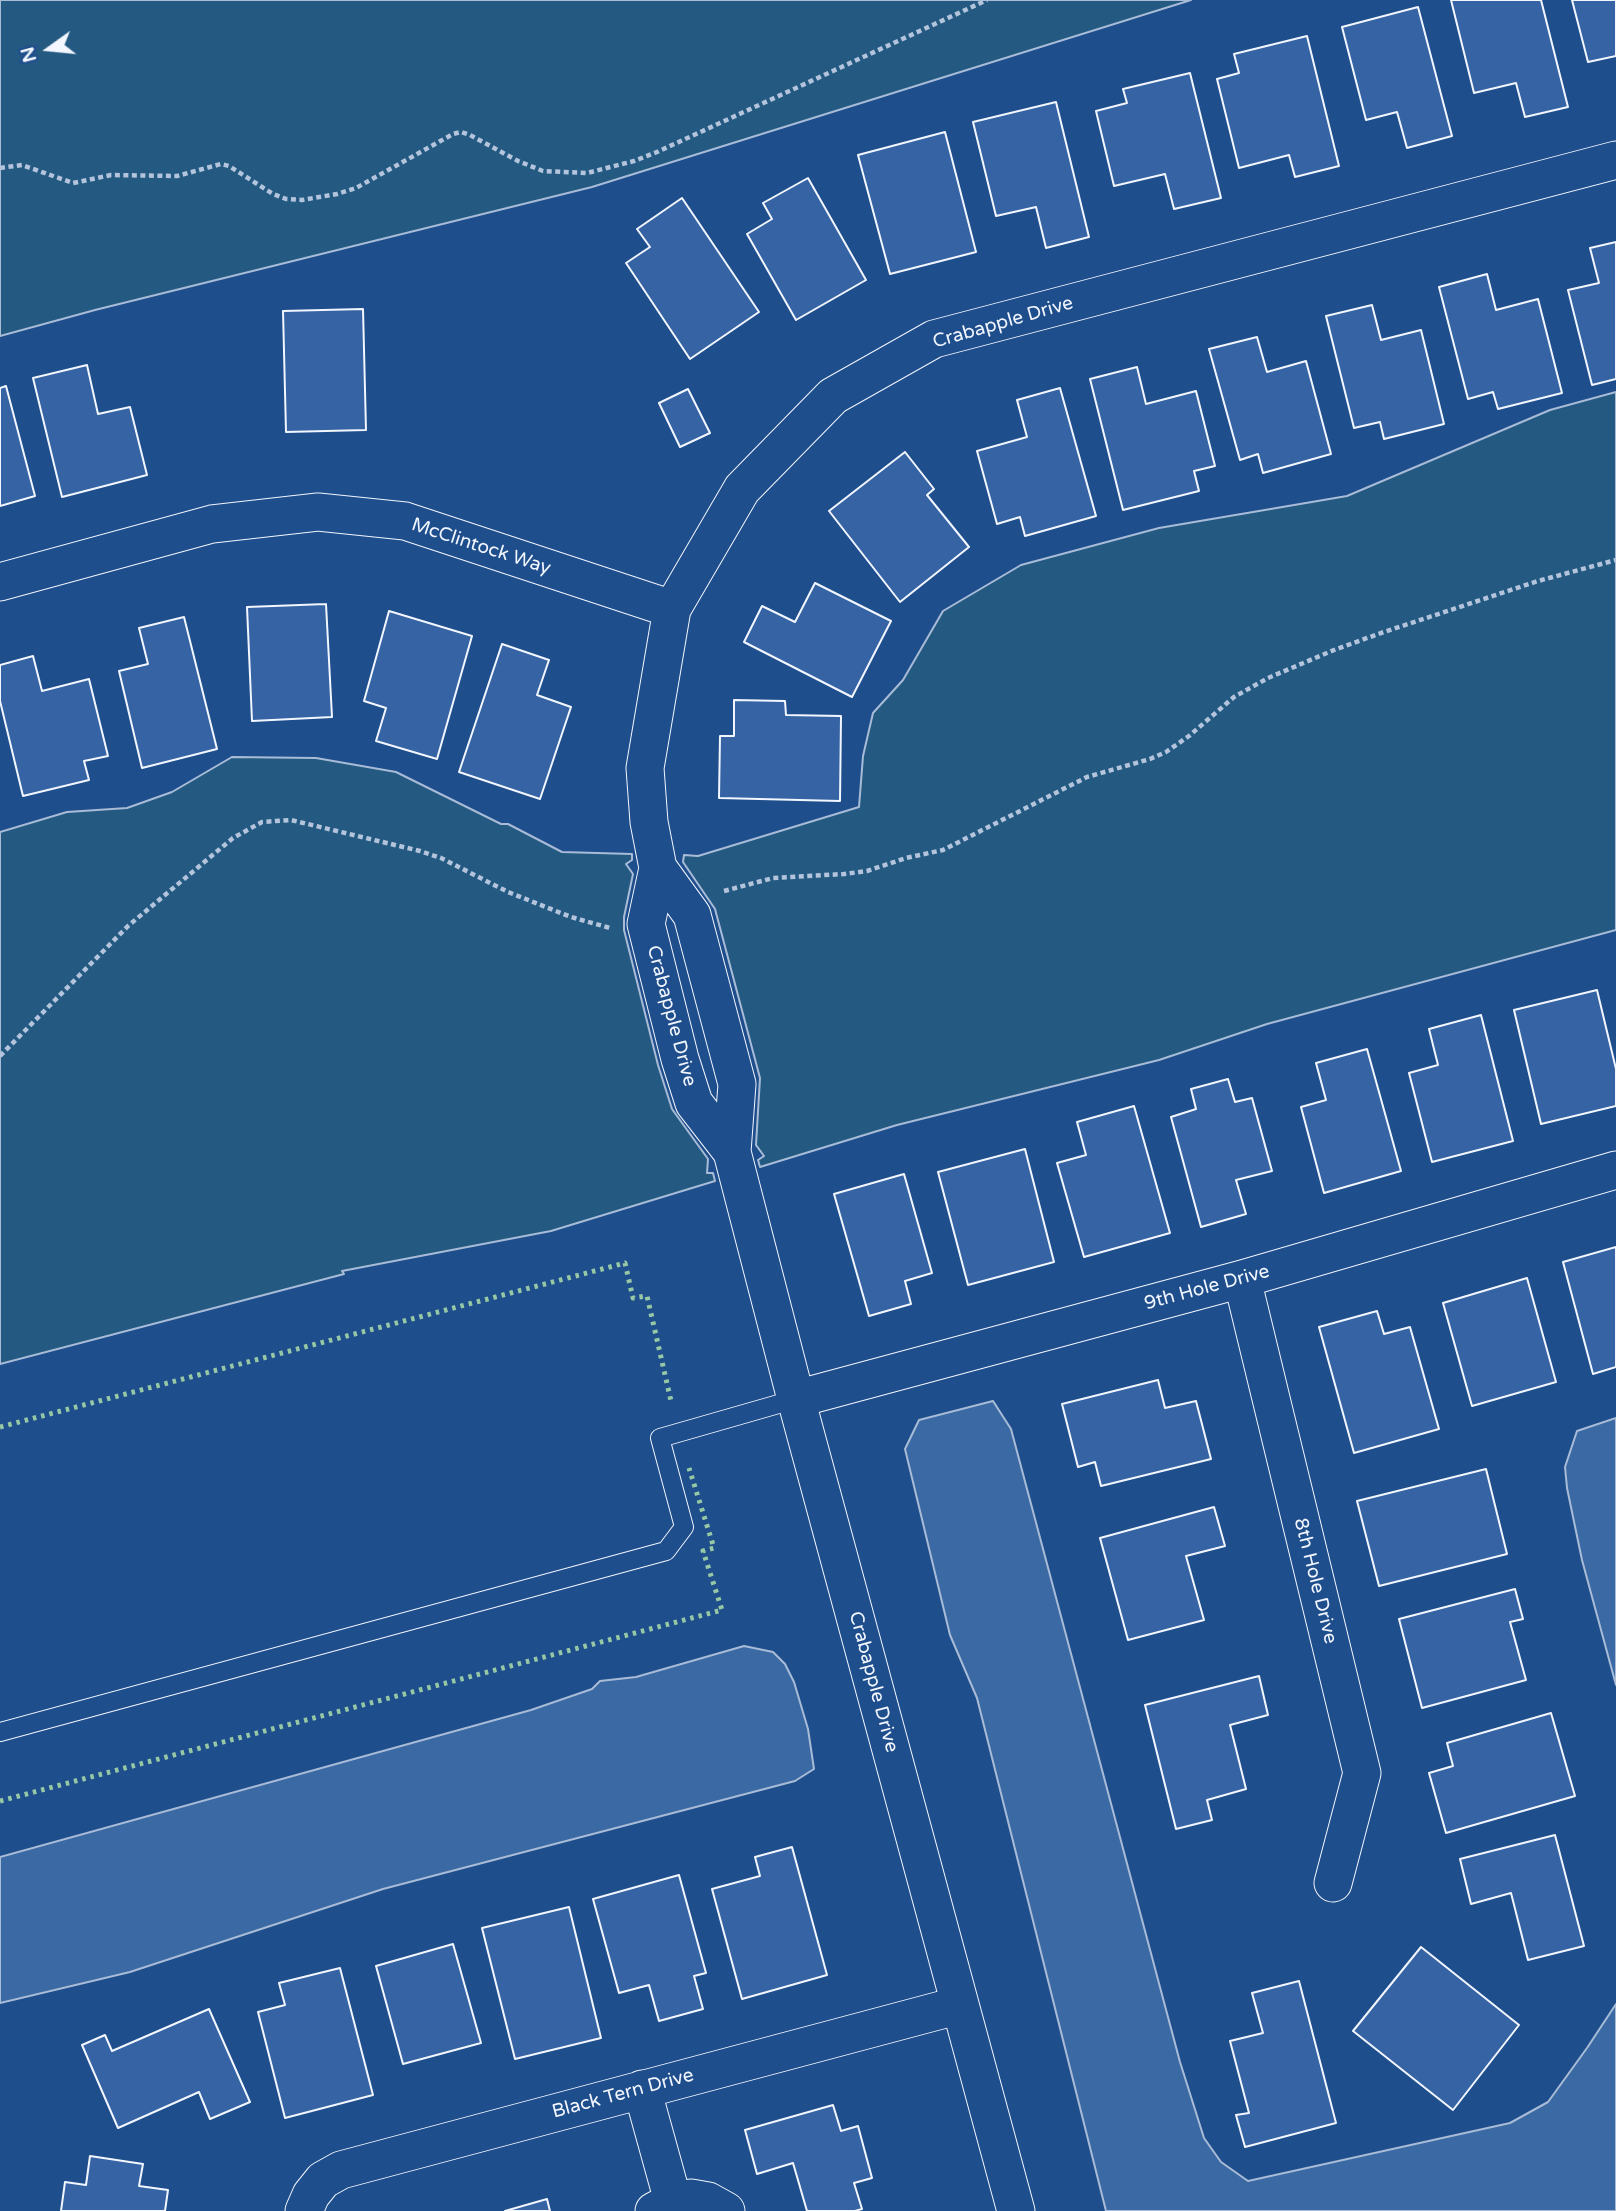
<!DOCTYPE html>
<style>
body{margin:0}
#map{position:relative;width:1616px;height:2211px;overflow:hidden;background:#1f4e8c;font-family:"Varela Round",sans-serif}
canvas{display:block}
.north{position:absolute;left:14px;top:14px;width:70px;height:70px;-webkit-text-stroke:5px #1f4e8c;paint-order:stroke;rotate:255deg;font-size:19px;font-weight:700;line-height:28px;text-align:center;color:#f2f6ff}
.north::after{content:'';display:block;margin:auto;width:24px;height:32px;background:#f2f6ff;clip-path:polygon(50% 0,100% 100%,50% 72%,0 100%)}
</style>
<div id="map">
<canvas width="1616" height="2211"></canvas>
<div class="north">N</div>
</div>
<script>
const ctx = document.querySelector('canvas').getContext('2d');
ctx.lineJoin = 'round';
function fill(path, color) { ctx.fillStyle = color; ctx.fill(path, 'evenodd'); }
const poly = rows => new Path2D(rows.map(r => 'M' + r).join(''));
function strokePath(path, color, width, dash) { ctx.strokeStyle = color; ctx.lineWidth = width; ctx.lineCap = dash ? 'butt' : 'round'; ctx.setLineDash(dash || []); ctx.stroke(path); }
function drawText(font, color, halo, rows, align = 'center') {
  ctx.font = font + ' "Varela Round",sans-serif'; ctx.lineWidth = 5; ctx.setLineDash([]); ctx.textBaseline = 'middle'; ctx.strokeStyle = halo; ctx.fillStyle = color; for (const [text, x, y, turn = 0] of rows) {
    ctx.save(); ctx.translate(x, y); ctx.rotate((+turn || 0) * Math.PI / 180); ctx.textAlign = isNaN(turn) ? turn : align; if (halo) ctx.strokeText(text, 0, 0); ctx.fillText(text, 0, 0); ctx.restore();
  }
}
const green = poly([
 [0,0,1191,0,592,187,95,310,0,336,0,0],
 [1616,392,1616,930,1267,1024,1159,1060,897,1125,760,1167,758,1160,764,1156,756,1145,760,1078,715,909,683,862,684,855,698,856,859,807,863,756,873,713,903,680,943,611,1021,565,1159,528,1347,496,1550,410,1616,392],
 [232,757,316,758,396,772,501,824,508,824,562,852,632,854,632,860,626,864,633,874,624,917,624,930,658,1065,672,1109,708,1159,707,1173,713,1173,715,1181,551,1231,342,1271,344,1274,0,1364,0,832,67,812,127,808,172,792,232,757]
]);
const water = poly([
 [993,1401,1011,1429,1180,2062,1204,2138,1221,2162,1248,2181,1510,2123,1548,2102,1587,2048,1616,2004,1616,2211,1106,2211,977,1698,950,1635,905,1449,919,1420,993,1401],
 [1616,1418,1616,1685,1582,1560,1567,1488,1565,1467,1577,1431,1616,1418],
 [744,1646,773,1652,785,1664,794,1682,808,1729,814,1769,795,1781,383,1889,130,1972,0,2003,0,1857,531,1710,592,1689,600,1681,636,1677,744,1646]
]);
const building = poly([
 [1451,0,1541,0,1568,107,1525,117,1516,83,1474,93,1451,0],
 [1572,0,1616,0,1616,56,1588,62,1572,0],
 [1418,7,1452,136,1407,148,1397,112,1366,120,1342,27,1418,7],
 [1307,36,1339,166,1295,177,1289,155,1239,168,1217,79,1239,73,1234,54,1307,36],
 [1190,73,1221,198,1174,209,1165,174,1114,186,1096,111,1127,103,1123,89,1190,73],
 [1056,102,1089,237,1046,248,1036,207,996,216,973,122,1056,102],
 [945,132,976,252,890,274,858,155,945,132],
 [808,178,866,280,796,320,747,234,772,219,763,203,808,178],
 [682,198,759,312,690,359,626,263,650,247,637,229,682,198],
 [1616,242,1616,379,1592,385,1568,290,1599,283,1590,248,1616,242],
 [1487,274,1496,310,1538,299,1562,393,1498,409,1493,392,1468,399,1439,287,1487,274],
 [1372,305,1381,340,1421,330,1444,424,1384,439,1380,422,1354,428,1326,316,1372,305],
 [363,309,366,430,286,432,283,311,363,309],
 [1257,337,1267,372,1306,361,1331,454,1263,473,1258,454,1240,460,1209,349,1257,337],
 [87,365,98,414,130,407,147,475,62,497,33,378,87,365],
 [1137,367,1146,404,1196,391,1215,466,1194,471,1199,491,1123,510,1090,379,1137,367],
 [6,386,35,496,0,506,0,388,6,386],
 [1060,388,1096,516,1025,536,1020,517,997,524,977,451,1027,437,1017,400,1060,388],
 [688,389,710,433,680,447,659,403,688,389],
 [905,452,934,489,927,495,969,547,900,602,829,511,905,452],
 [815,583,891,621,852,697,744,642,762,606,795,622,815,583],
 [326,604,332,717,252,721,247,607,326,604],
 [389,611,472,636,437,759,376,741,386,708,364,701,389,611],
 [184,617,217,749,142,768,119,671,148,664,139,628,184,617],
 [502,644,549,660,537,695,571,707,540,799,459,772,502,644],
 [33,656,42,691,89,679,108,756,84,761,89,780,23,796,0,701,0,665,33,656],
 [734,700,785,701,786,715,841,716,840,801,719,798,720,736,734,736,734,700],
 [1597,990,1616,1069,1616,1106,1541,1124,1514,1010,1597,990],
 [1481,1015,1513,1141,1432,1162,1409,1073,1438,1065,1429,1029,1481,1015],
 [1367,1049,1401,1171,1324,1193,1301,1107,1326,1100,1316,1063,1367,1049],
 [1228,1079,1235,1102,1252,1098,1272,1171,1236,1180,1246,1214,1201,1227,1171,1117,1196,1109,1191,1089,1228,1079],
 [1134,1106,1170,1233,1084,1257,1057,1163,1086,1155,1077,1122,1134,1106],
 [1025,1149,1054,1262,968,1285,938,1172,1025,1149],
 [904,1174,932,1273,905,1281,911,1304,869,1316,834,1194,904,1174],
 [1616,1247,1616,1367,1593,1374,1563,1262,1616,1247],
 [1527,1278,1556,1382,1472,1406,1443,1303,1527,1278],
 [1377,1311,1384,1334,1410,1327,1439,1429,1354,1453,1319,1327,1377,1311],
 [1158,1380,1165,1408,1196,1401,1211,1459,1101,1486,1095,1462,1078,1467,1062,1404,1158,1380],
 [1486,1469,1507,1554,1379,1586,1357,1501,1486,1469],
 [1214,1507,1225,1546,1186,1556,1204,1620,1128,1640,1100,1538,1214,1507],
 [1515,1589,1523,1619,1510,1622,1526,1680,1422,1708,1399,1619,1515,1589],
 [1259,1676,1268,1715,1230,1725,1246,1789,1207,1800,1212,1820,1176,1829,1145,1705,1259,1676],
 [1551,1713,1575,1796,1446,1833,1429,1773,1453,1766,1447,1743,1551,1713],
 [1555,1835,1584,1946,1528,1960,1511,1893,1471,1904,1460,1859,1555,1835],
 [792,1847,827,1975,742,1999,712,1889,760,1876,755,1857,792,1847],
 [679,1875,706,1973,694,1976,703,2009,659,2021,649,1985,619,1993,593,1899,679,1875],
 [569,1907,601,2038,515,2059,482,1928,569,1907],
 [453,1944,481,2043,403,2064,376,1966,453,1944],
 [1421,1947,1519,2025,1453,2110,1353,2031,1421,1947],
 [340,1968,373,2095,285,2118,258,2012,285,2005,279,1983,340,1968],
 [1299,1981,1336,2123,1245,2147,1236,2115,1249,2113,1230,2041,1263,2033,1252,1993,1299,1981],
 [209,2009,250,2102,210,2119,199,2092,118,2128,82,2045,105,2035,112,2051,209,2009],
 [833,2105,841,2131,858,2126,872,2178,854,2183,862,2209,855,2211,807,2211,793,2163,757,2174,745,2130,833,2105],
 [90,2156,143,2164,139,2186,168,2190,165,2211,61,2211,65,2182,86,2185,90,2156],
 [547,2199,550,2211,505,2211,547,2199]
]);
const path = poly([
 [0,168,22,165,73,183,111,175,177,176,221,164,229,166,273,194,286,199,302,200,337,194,356,188,453,134,461,132,470,135,518,161,543,171,587,173,634,161,657,152,987,0],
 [724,891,773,878,844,874,867,871,906,858,943,850,1087,777,1150,759,1166,752,1189,736,1234,697,1268,678,1334,650,1381,633,1538,581,1616,560],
 [0,1056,128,926,233,838,262,822,291,820,420,851,441,858,508,892,571,917,610,928]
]);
const lane = poly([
 [0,1732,666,1551,684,1527,660,1438,796,1399]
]);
const street = poly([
 [0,582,212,524,318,512,405,521,672,609],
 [658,868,692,915,737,1084,732,1152,796,1399,1016,2211],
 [732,1152,694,1103,680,1059,646,924,658,868,649,822,645,768,672,609,742,489,833,396,934,339,1616,160],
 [1242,1279,1362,1773,1333,1883],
 [796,1399,1242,1279,1616,1170],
 [642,2089,673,2201],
 [304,2211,311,2195,323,2180,341,2170,960,2005],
 [654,2211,673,2201,691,2198,708,2201,726,2211]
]);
const hedge = poly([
 [0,1427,625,1263,633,1298,647,1296,671,1401],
 [0,1801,722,1610,703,1551,714,1548,689,1468]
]);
const streetNames = [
 ["Crabapple Drive",1003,323,-16],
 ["McClintock Way",481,547,18],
 ["Crabapple Drive",671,1016,75],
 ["9th Hole Drive",1207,1288,-15],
 ["8th Hole Drive",1315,1581,76],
 ["Crabapple Drive",873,1682,75],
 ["Black Tern Drive",623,2094,-15]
];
fill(green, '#245a82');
strokePath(green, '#a8bbd7', 2);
fill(water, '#3b69a3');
strokePath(water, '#a8bbd7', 2);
fill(building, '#3563a3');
strokePath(building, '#f2f6ff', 2);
strokePath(lane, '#f2f6ff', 20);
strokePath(street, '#f2f6ff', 39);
strokePath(path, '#b3c4dc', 4.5, [5, 3.5]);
strokePath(lane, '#1f4e8c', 18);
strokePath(street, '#1f4e8c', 37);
strokePath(hedge, '#97c8a6', 5, [3.5, 5]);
drawText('19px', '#f2f6ff', '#1f4e8c', streetNames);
</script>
